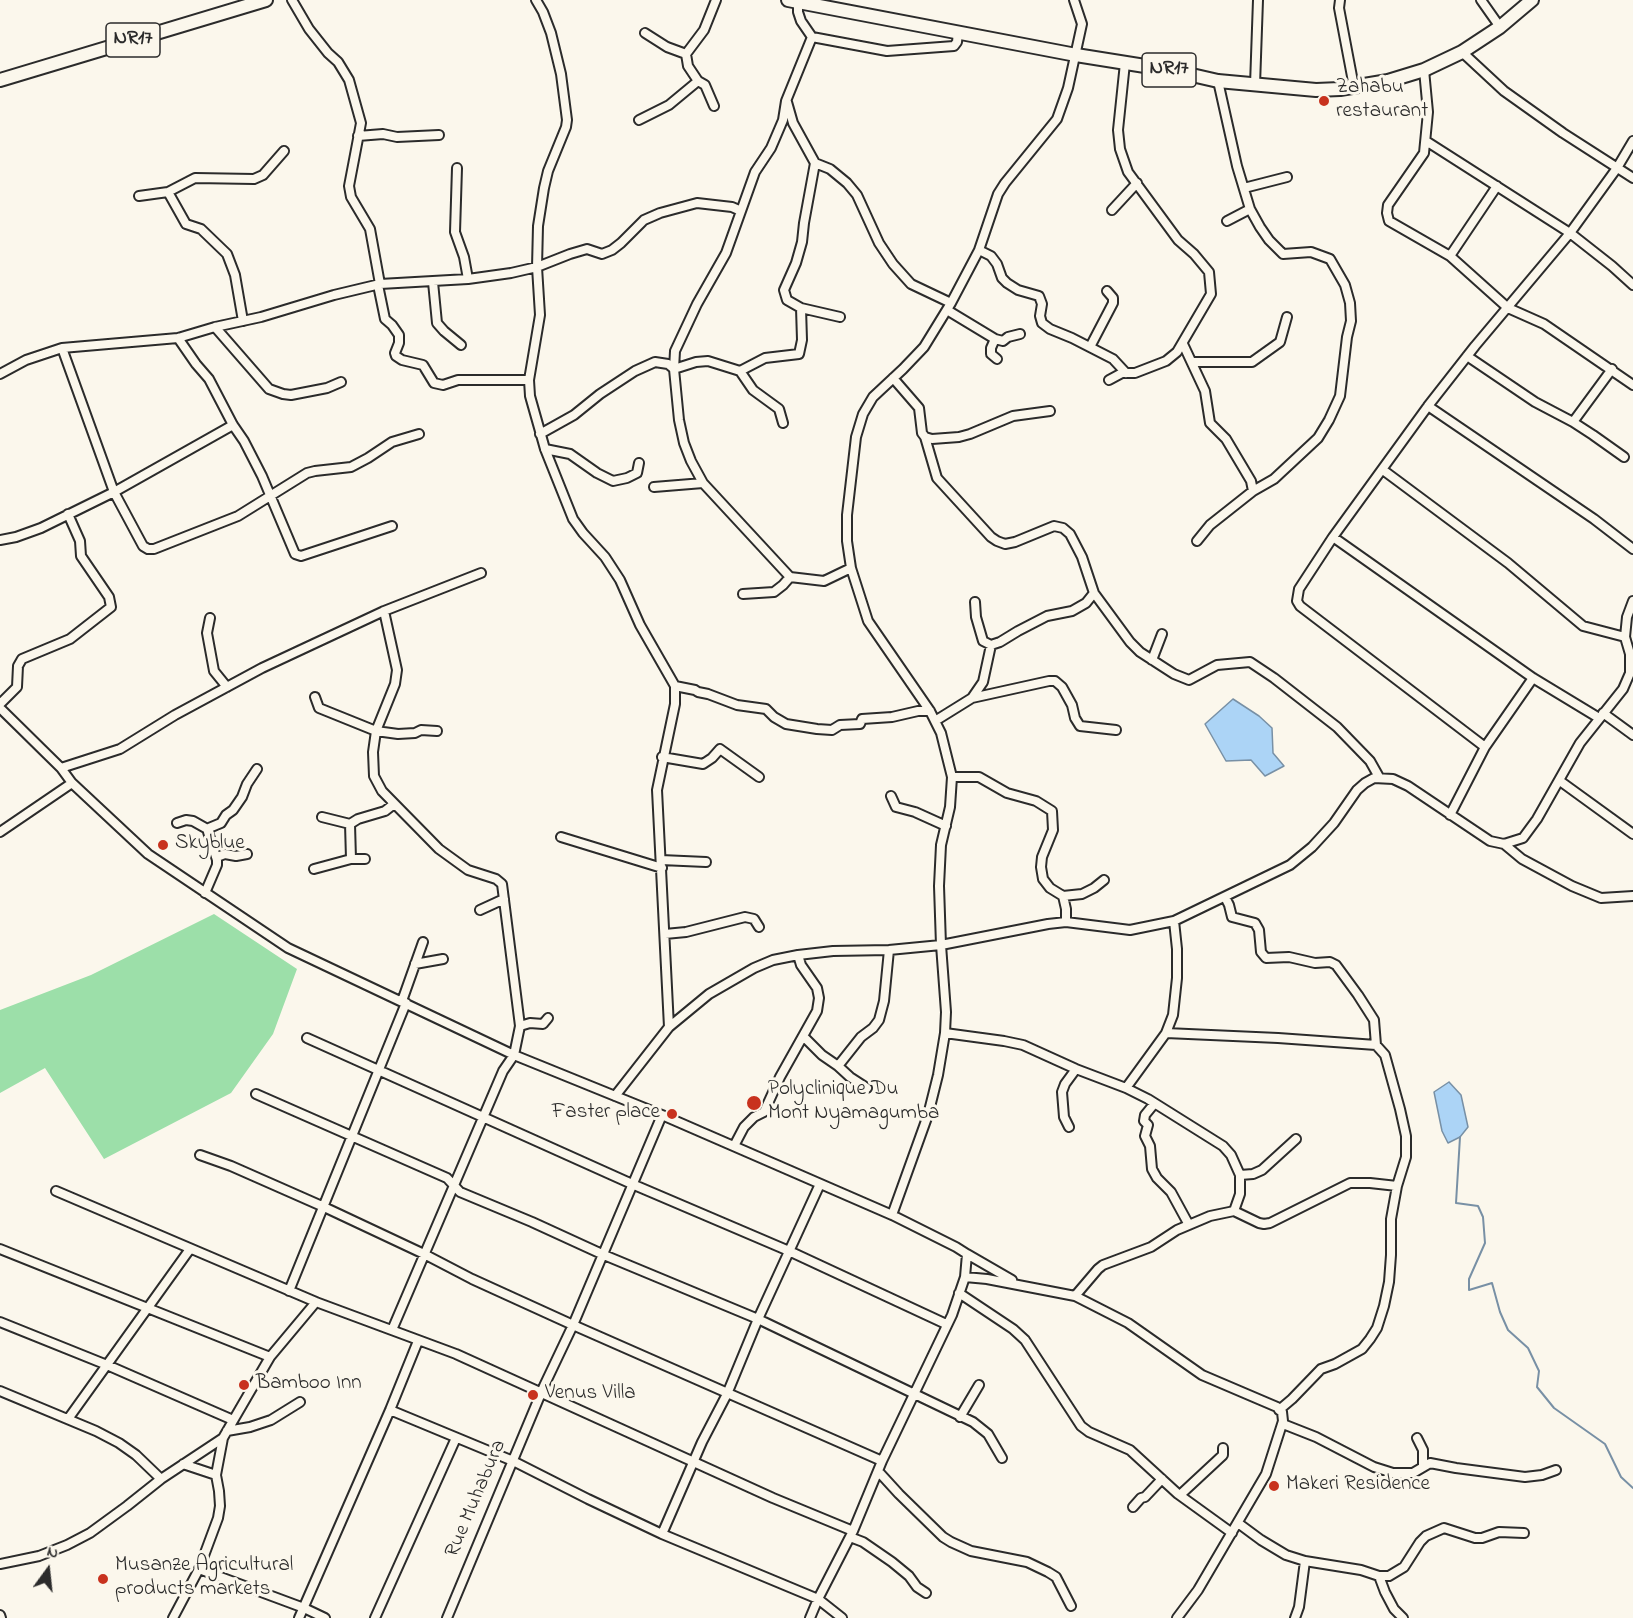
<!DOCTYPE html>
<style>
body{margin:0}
#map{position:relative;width:1633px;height:1618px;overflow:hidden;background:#fbf7ec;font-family:"Indie Flower",sans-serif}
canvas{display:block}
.north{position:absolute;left:18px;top:1540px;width:60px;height:60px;-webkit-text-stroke:4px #fbf7ec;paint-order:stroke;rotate:15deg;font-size:16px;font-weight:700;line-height:24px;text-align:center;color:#2b2b2b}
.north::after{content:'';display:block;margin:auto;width:21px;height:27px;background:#2b2b2b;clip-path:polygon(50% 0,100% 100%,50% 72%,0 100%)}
</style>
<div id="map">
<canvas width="1633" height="1618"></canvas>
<div class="north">N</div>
</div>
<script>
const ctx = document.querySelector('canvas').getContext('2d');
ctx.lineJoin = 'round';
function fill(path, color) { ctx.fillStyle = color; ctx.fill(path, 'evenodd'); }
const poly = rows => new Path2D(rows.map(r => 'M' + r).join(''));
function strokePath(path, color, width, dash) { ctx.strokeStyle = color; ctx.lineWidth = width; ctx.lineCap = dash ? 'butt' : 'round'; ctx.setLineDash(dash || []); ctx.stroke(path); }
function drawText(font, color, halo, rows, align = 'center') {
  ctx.font = font + ' "Indie Flower",sans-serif'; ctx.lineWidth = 6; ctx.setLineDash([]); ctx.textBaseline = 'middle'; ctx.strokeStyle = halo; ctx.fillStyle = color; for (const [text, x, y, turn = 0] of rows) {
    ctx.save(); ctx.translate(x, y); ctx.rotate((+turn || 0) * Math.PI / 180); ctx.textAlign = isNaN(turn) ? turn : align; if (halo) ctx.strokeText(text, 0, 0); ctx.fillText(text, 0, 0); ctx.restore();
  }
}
const green = poly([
 [214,914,297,969,273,1034,231,1093,104,1159,45,1068,0,1093,0,1010,91,975]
]);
const water = poly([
 [1233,699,1259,716,1272,728,1273,753,1284,766,1265,776,1251,760,1226,761,1205,724,1233,699],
 [1449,1082,1461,1095,1468,1127,1460,1137,1448,1143,1442,1131,1434,1092,1449,1082]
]);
const stream = poly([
 [1460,1137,1456,1203,1478,1206,1483,1217,1485,1243,1469,1279,1469,1290,1492,1283,1500,1312,1508,1330,1528,1348,1539,1371,1537,1387,1554,1408,1605,1444,1621,1477,1633,1488]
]);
const street = poly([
 [292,0,309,29,328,53,338,62,349,80,361,123,349,186,351,197,370,229,380,284],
 [536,0,543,12,551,33,561,74,567,120,566,127,548,171,544,188,538,226,537,267,540,315,529,380,530,396,545,449,573,519,583,533,605,557,620,580,640,625,675,686,675,704,657,790,669,1027,615,1096],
 [1340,0,1339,8,1354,87],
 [1481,0,1500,27],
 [798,2,798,12,801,21,812,37],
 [645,33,667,47,686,54,704,30,716,0],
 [1462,52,1504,91,1563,133,1633,178],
 [686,54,688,66,698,81,705,85,714,106],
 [1424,70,1428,112,1424,153,1388,205,1387,213,1389,221,1450,256,1508,308,1544,324,1633,385],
 [1255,85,1258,0],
 [639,120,669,105,698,81],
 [358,136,383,134,397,137,439,135],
 [1426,141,1570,233,1612,266,1633,285],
 [815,163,830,169,847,183,857,195,879,243,893,264,911,284,951,303],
 [457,168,455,232,464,257,468,279],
 [1244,188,1287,177],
 [168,192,186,224,201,229,227,254,235,275,243,321],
 [139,196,168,192,195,178,254,179,263,175,284,151],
 [1112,210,1137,183],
 [1227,221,1250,209],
 [979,250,991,256,997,264,1002,278,1007,283,1018,290,1039,296,1042,304,1040,316,1042,323,1050,329,1072,338,1113,359,1126,373],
 [1450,256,1497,186],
 [433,282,437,323,444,331,461,345],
 [378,285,385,319,392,325,399,335,399,343,395,353,396,356,402,360,423,365,434,383,443,385,458,380,529,380],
 [801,308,840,317],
 [947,310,995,339,1003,341,1008,337,1020,334],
 [215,327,269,389,283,394,291,395,327,388,341,382],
 [178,338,196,364,209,379,233,425,244,441,262,476,295,554,301,556,392,526],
 [995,339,991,348,991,354,997,359],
 [1183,344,1205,391,1210,423,1226,439,1251,481,1253,491],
 [1090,347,1113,303,1113,298,1107,291],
 [62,348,114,492,143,546,148,549,154,549,238,516,307,473,315,471,351,467,368,458,392,442,419,434],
 [1467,356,1535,402,1573,422,1612,369],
 [1192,362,1252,362,1280,342,1287,317],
 [740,371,753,390,779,409,783,423],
 [0,374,26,360,62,348,178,338,215,327,261,317,334,295,380,284,468,279,511,273,537,267,570,254,587,249,602,254,612,250,621,243,644,220,660,213,697,203,732,207,741,211],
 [893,378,919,408,922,433,925,437,932,439,959,437,970,434,1013,416,1050,411],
 [1109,380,1122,373,1135,373,1166,361,1177,352,1211,294,1209,272,1194,254,1178,240,1128,172,1120,149,1118,130,1125,63],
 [1428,406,1594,519,1633,549],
 [1573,422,1593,435,1624,457],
 [540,434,574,415,600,394,635,371,655,362,668,364,674,369,696,362,708,361,740,371,765,358,799,354,802,340,801,308,787,300,784,290,796,263,802,242,804,223,815,163,793,123,787,102],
 [925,437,937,478,991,537,997,541,1005,544,1015,542,1054,526,1063,528,1070,534,1082,557,1094,593,1130,642,1140,652,1174,674,1189,680,1217,665,1250,662,1274,678,1337,727,1370,761,1379,777],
 [545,449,570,454,597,473,613,481,627,478,637,473,639,463],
 [1383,470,1508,563,1583,626,1625,637],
 [654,487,703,483],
 [1333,537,1533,678,1599,718],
 [0,540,16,537,41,528,114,492,233,425],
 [1197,541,1210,525,1253,491,1274,479,1318,438,1329,420,1340,396,1347,337,1351,321,1350,303,1345,285,1330,259,1311,252,1283,254,1269,240,1260,227,1250,209,1237,166,1218,81],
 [851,568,824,581,790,577,703,483,691,461,684,443,679,420,674,369,675,351,697,304,726,253,755,172,771,148,783,120,786,101,812,37,887,51,954,46,957,42,958,32],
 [743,594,774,592,783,585,790,577],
 [975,602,976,617,983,641,991,645],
 [384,611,397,670,395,684,376,731,373,752,374,776,382,791,439,849,468,870,496,879,502,884,520,1026,514,1055,503,1071,392,1330],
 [210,618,207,633,214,671,227,687],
 [1152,660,1162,634],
 [675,686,695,690,698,692,708,694,737,705,766,709,774,717,786,724,817,729,832,730,840,725,860,724,862,719,892,717,918,711,930,711],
 [315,697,319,708,376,731,398,734,415,733,421,730,437,731],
 [972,698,1049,681,1055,681,1062,687,1072,705,1075,718,1080,726,1116,730],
 [0,704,17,687,18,666,22,659,70,639,111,607,109,597,81,556,80,541,68,514],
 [0,708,61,768,72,783,148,854,288,948,514,1055,662,1115,892,1215,956,1247,967,1254,965,1277,987,1279,1075,1296,1128,1323,1202,1375,1277,1407,1282,1412,1283,1421,1266,1474,1198,1590,1177,1618],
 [1603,713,1633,735],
 [935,721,972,698,983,682,991,645,1000,642,1018,631,1047,616,1072,611,1086,603,1094,593],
 [1485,747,1300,606,1297,601,1299,589,1333,537,1428,406,1475,346,1570,233,1617,168,1633,141],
 [662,757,703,764,712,758,720,749,759,777],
 [61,768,120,749,175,715,262,668,384,611,481,573],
 [952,777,979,777,1007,793,1036,801,1052,811,1053,830,1042,857,1041,867,1043,879,1050,888,1063,896,1082,894,1094,888,1104,880],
 [1560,781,1633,834],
 [891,796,896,807,915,812,946,826],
 [1450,815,1485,747,1533,678],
 [322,817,350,824,351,859],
 [177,823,186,820,193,821,209,830],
 [350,824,358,819,385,811,394,804],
 [0,832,72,783],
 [561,837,662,868],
 [1504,844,1522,859,1572,886,1601,898,1633,896],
 [217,857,225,854,236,856,247,854],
 [661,860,706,862],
 [314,869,351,859,365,859],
 [205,893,217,865,217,860,208,832,209,828,221,823,226,815,233,810,242,797,247,784,257,769],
 [1063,896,1066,909,1066,922],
 [1225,897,1229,905,1232,917,1255,923,1259,930,1261,952,1266,958,1289,957,1315,963,1330,962,1336,965,1358,995,1374,1020,1376,1045],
 [480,910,504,899],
 [665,934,686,932,745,917,754,919,759,927],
 [798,955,801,965,817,988,819,998,817,1011,803,1036,822,1055,838,1066,850,1077,867,1088],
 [415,964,443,959],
 [402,1001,423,942],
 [520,1026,530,1023,543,1024,548,1018],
 [669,1027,709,994,754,968,773,960,798,955,833,951,889,950,941,945,1048,924,1066,922,1130,930,1174,921,1290,865,1312,847,1334,823,1357,790,1365,783,1374,778,1393,779,1408,786,1490,841,1504,844,1523,838,1537,819,1580,743,1623,689,1630,673,1630,654,1625,637,1627,617,1633,601],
 [945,1033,1004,1041,1023,1045,1076,1069,1126,1088,1148,1099,1223,1146,1231,1155,1240,1175,1240,1194,1234,1211],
 [1166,1033,1278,1038,1376,1045,1385,1055,1400,1109,1406,1136,1406,1157,1397,1186,1391,1219,1391,1255,1389,1282,1384,1306,1377,1328,1370,1339,1362,1349,1335,1364,1321,1369,1292,1399,1279,1410],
 [307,1038,632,1184,789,1251,946,1324],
 [838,1066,861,1037,873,1028,879,1020,884,1001,889,950],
 [1126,1088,1166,1033,1173,1015,1177,978,1177,949,1174,921],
 [256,1094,447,1178,460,1192,532,1222,604,1255,758,1319,973,1422,988,1434,1002,1458],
 [1154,1104,1145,1115,1144,1121,1148,1125,1145,1136,1150,1146,1152,1169,1157,1178,1171,1192,1189,1225],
 [1069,1127,1064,1117,1062,1092,1065,1084,1076,1069],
 [734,1146,744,1127,754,1117,764,1112,780,1077,803,1036],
 [200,1155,231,1166,324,1207,424,1254,472,1279,573,1325,882,1461],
 [1240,1175,1253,1174,1262,1170,1296,1139],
 [56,1191,316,1302,456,1354,773,1498,853,1531],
 [892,1215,928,1115,938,1075,945,1033,946,1012,941,945,939,886,941,845,950,807,952,777,941,733,930,711,868,621,851,568,847,541,847,515,856,437,863,414,873,397,903,369,924,347,951,303,979,250,998,194,1005,183,1057,119,1068,88,1082,24,1074,0],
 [0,1249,270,1357],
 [967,1254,1012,1280],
 [289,1291,406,1003],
 [959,1293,1013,1329,1025,1340,1081,1426,1089,1432,1130,1450,1178,1494,1232,1533],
 [1075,1296,1098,1269,1103,1265,1151,1247,1177,1230,1210,1216,1234,1211,1259,1223,1264,1224,1270,1223,1350,1183,1370,1183,1397,1186],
 [0,1322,107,1365,233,1420],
 [0,1391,96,1431,119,1443,136,1455,161,1479],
 [390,1410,513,1461,588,1499,662,1534,818,1599,810,1618],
 [960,1417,979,1385],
 [68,1419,190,1249],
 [1283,1424,1316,1437,1374,1467,1393,1473,1413,1473,1430,1463,1456,1468,1525,1477,1542,1475,1556,1470],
 [227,1431,250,1427,271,1420,300,1402],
 [1417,1438,1423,1450,1423,1466],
 [183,1464,216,1475],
 [878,1471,899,1494,943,1537,951,1542,971,1551,1027,1562,1048,1572,1056,1577,1071,1606],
 [1180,1495,1223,1455,1223,1448],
 [1133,1507,1141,1498,1145,1497,1162,1479],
 [1238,1523,1261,1540,1286,1555,1305,1561,1361,1570,1379,1576,1385,1592,1394,1609,1403,1618],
 [662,1534,702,1442,727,1394,758,1319,820,1184],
 [850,1537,863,1542,892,1562,909,1576,917,1587,926,1593],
 [0,1564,39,1556,67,1545,90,1533,127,1506,161,1479,223,1438],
 [199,1569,304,1608,325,1618],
 [1379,1576,1389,1576,1404,1567,1420,1542,1426,1536,1444,1528,1475,1538,1482,1538,1499,1532,1524,1533],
 [0,1615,1,1618],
 [173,1618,199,1569,218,1518,220,1506,219,1491,216,1475,223,1438,270,1357,316,1302],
 [299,1618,390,1410,418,1341],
 [375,1618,456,1438],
 [447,1618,544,1386,573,1325,662,1115],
 [842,1618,818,1599,853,1531,882,1461,952,1315,965,1277],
 [1295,1618,1299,1607,1305,1561]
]);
const primary = poly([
 [788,0,1076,55,1170,70,1218,81,1316,90,1340,89,1388,81,1424,70,1462,52,1500,27,1532,0],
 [0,80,266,0]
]);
const markers = [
 [1324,101,6,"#c8321e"],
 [163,845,6,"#c8321e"],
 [754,1103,8,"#c8321e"],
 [672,1114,6,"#c8321e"],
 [244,1385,6,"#c8321e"],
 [533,1395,6,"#c8321e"],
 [1274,1486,6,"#c8321e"],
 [103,1579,6,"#c8321e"]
];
const shields = [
 [133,40,54],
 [1169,70,54]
];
const shieldNames = [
 ["NR17",133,40],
 ["NR17",1169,70]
];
const poiNames = [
 ["Zahabu",1336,89],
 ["restaurant",1336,113],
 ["Skyblue",175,845],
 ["Polyclinique Du",768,1091],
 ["Mont Nyamagumba",768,1115],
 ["Faster place",660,1114,"right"],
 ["Bamboo Inn",256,1385],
 ["Venus Villa",545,1395],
 ["Makeri Residence",1286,1486],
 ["Musanze Agricultural",115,1567],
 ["products markets",115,1591]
];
const streetNames = [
 ["Rue Muhabura",477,1499,-67]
];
fill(green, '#9cdfa9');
fill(water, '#acd4f6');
strokePath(water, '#7890a5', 1.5);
strokePath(stream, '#7890a5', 2);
strokePath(street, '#2b2b2b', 12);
strokePath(primary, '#2b2b2b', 16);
strokePath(street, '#fbf7ec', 8);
strokePath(primary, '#fbf7ec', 12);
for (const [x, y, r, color] of markers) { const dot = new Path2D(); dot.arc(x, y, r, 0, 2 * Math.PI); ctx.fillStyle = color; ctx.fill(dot); strokePath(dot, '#fbf7ec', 2); }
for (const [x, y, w] of shields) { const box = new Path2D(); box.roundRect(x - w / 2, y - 17, w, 34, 4.5); ctx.fillStyle = '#fbf7ec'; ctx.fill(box); strokePath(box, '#2b2b2b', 1.5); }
drawText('bold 20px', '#2b2b2b', null, shieldNames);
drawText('21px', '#2b2b2b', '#fbf7ec', poiNames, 'left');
drawText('21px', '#2b2b2b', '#fbf7ec', streetNames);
</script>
